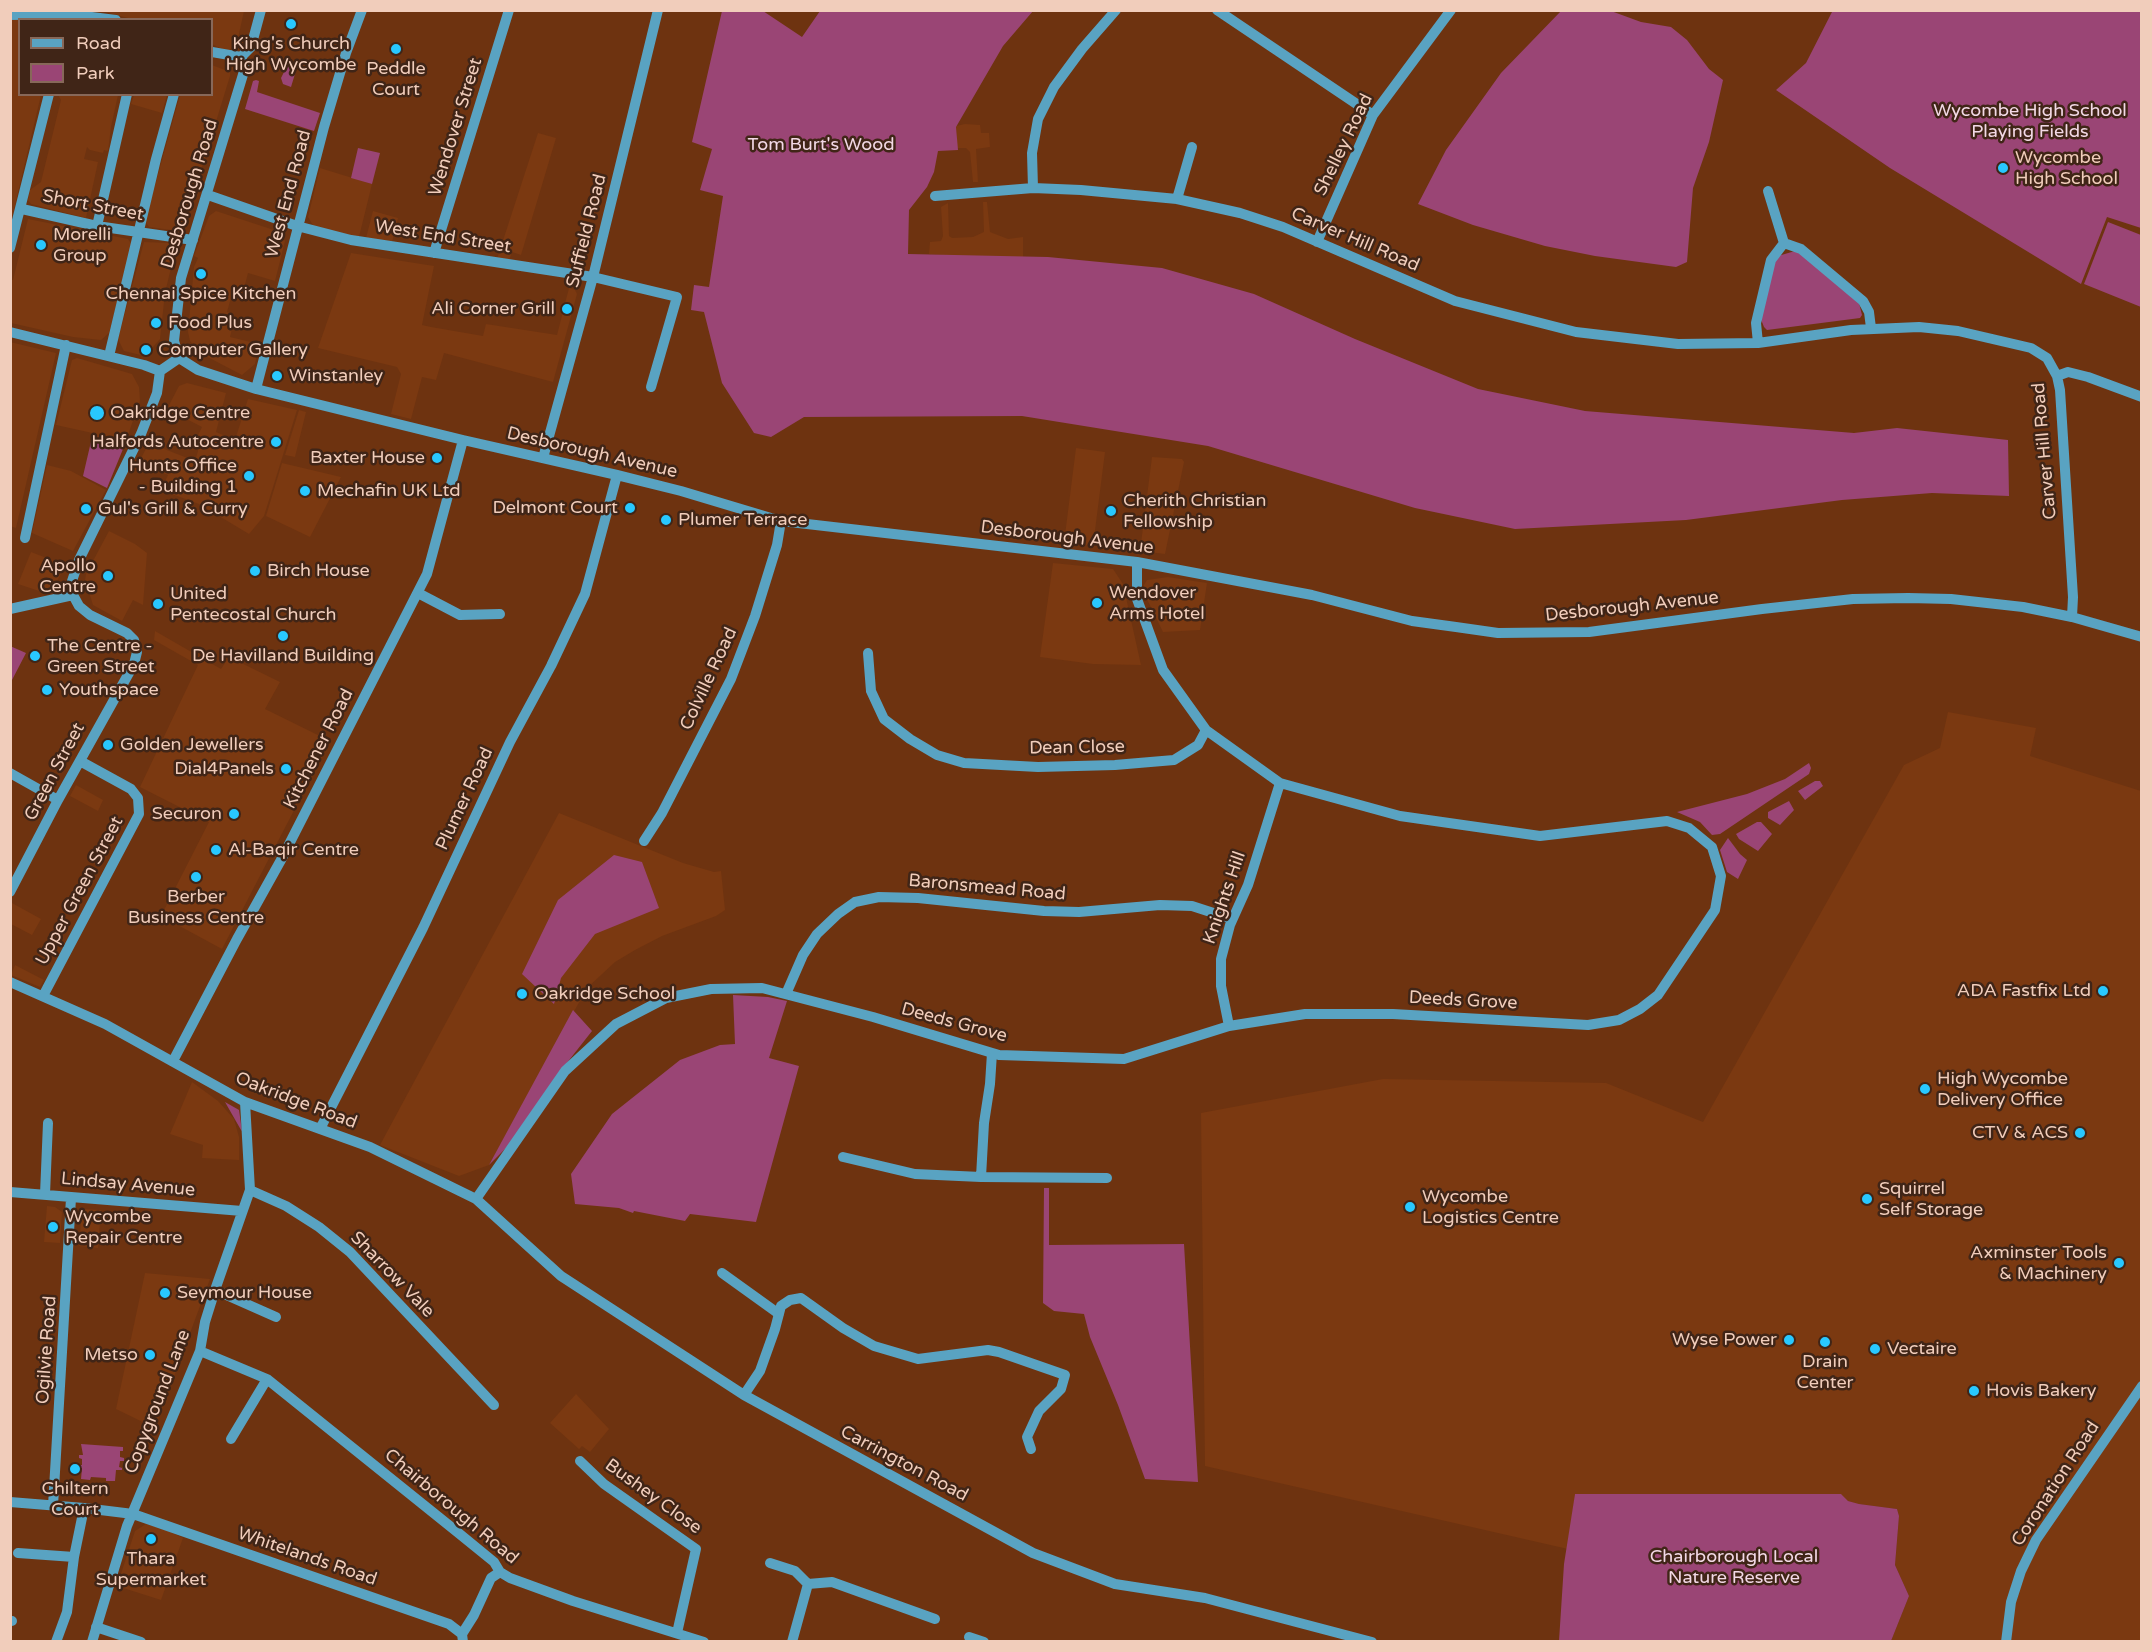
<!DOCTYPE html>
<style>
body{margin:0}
#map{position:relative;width:2152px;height:1652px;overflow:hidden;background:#6e3310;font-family:"Varela Round",sans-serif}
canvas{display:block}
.frame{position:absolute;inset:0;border:12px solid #f1cdbb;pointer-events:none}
.legend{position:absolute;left:18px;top:18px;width:195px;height:78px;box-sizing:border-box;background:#402517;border:2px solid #876859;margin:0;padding:8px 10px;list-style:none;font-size:18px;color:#f1cdbb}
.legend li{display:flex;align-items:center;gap:12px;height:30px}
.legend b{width:30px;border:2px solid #876859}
</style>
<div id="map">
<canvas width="2152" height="1652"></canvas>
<div class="frame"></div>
<ul class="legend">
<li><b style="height:8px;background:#59a3c2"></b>Road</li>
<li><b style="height:16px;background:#9a4575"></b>Park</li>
</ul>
</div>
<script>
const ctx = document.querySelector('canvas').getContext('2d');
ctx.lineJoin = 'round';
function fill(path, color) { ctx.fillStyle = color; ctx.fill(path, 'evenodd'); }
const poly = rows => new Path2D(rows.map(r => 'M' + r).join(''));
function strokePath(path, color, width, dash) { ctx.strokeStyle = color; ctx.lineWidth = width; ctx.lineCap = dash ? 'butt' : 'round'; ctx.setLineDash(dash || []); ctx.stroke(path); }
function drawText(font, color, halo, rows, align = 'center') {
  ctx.font = font + ' "Varela Round",sans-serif'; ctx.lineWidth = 5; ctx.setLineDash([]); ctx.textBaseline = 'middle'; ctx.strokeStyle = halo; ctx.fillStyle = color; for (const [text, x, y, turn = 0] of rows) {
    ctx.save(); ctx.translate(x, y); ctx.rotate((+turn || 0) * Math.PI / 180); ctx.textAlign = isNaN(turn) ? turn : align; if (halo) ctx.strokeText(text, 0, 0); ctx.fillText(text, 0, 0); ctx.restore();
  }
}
const built = poly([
 [101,11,244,11,237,43,227,52,212,44,212,20,132,19],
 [11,18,55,19,20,20,20,94,41,95,11,222],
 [212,65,230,72,230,76,183,229,179,231,149,227,145,221,180,95,212,94],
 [58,95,118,95,111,127,108,151,104,150,103,153,90,150,87,147,84,159,98,162,86,218,31,204,28,200,30,190,41,182,61,100],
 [134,95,167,95,162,113,131,104],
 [965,124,980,125,981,133,989,133,990,147,976,149,978,182,973,182,970,152,966,148,957,148,956,126],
 [538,133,556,138,521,255,512,252,509,261,497,259],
 [320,168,372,184,359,237,314,227,308,217],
 [983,202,987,202,990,232,1008,239,1023,237,1023,261,929,254,930,242,941,241,943,236,941,207,948,203,949,236,952,238,973,237,984,232],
 [216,211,280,232,285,241,275,281,248,273,242,296,232,294,227,312,231,313,227,327,232,329,230,337,259,344,255,364,242,375,200,353,190,341,188,332,194,267,198,258,194,256,209,216],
 [373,211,398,218,392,242,366,238],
 [28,219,128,239,132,245,109,333,101,340,73,337,11,323,11,284,12,280,13,280],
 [144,242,170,243,175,251,165,293,160,339,145,356,124,351,118,339],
 [351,253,434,266,422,325,431,327,483,336,486,324,557,335,569,288,575,290,577,294,553,382,444,353,436,380,422,377,411,419,391,414,401,374,397,367,318,348],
 [10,342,56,353,16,528,10,526],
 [77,358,132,374,139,387,140,401,123,449,98,443,97,434,56,425,72,360],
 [187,383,226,393,216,432,235,440,248,399,297,410,264,516,249,534,199,504,161,490,168,475,139,462,149,443,195,461,198,451,197,445,194,444,202,427,167,409,179,386],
 [299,410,306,412,295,457,285,455],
 [1076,448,1105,452,1093,546,1064,543],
 [1152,457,1182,459,1184,462,1165,554,1140,551],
 [282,463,341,477,310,537,266,516],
 [47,465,71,471,106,490,73,551,32,533],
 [109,531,135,544,147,553,143,605,133,600,122,621,93,605,85,580,86,574],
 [31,552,65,565,53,590,48,594,18,584],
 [1053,563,1113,569,1123,584,1141,665,1093,664,1040,657],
 [1168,577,1207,583,1200,630,1163,632,1144,593,1144,585,1147,580],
 [155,631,221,669,229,657,280,682,265,709,330,741,222,949,161,916,209,822,140,787,198,665,154,640],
 [1948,712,2036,728,2030,756,2141,791,2141,1641,1891,1641,1909,1596,1895,1565,1899,1516,1897,1509,1859,1504,1848,1501,1575,1494,1568,1549,1205,1466,1201,1113,1383,1079,1606,1083,1703,1122,1904,765,1940,748],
 [76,785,103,800,98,811,70,796],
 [559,813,683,863,714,872,721,871,725,910,716,916,662,936,635,950,615,962,587,988,489,1165,459,1176,380,1145],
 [12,903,41,919,32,935,11,924],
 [15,965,44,980,40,987,11,975],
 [192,1082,218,1101,234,1119,239,1137,239,1160,202,1158,203,1145,170,1134],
 [47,1206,55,1207,62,1212,60,1243,44,1242],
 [82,1209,101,1210,98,1248,79,1246],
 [145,1273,210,1279,155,1428,116,1409],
 [576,1394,609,1429,590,1452,582,1446,579,1449,550,1423],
 [146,1524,166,1530,183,1538,161,1600,117,1586,135,1531]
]);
const green = poly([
 [1833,10,2141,11,2141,228,2107,217,2081,284,1890,168,1776,90,1806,63],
 [722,11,763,11,802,37,820,11,1033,11,1003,46,956,127,958,150,938,151,934,172,927,187,909,210,908,254,1048,257,1162,268,1254,294,1355,339,1478,389,1585,411,1854,433,1897,428,2008,440,2009,496,1932,493,1842,500,1686,520,1515,529,1415,508,1208,446,1022,416,804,417,771,437,754,433,722,383,704,312,691,310,694,285,709,287,723,196,700,190,712,149,692,142],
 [1561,11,1611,11,1641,22,1671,27,1687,40,1709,69,1723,80,1709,142,1693,188,1687,262,1676,267,1595,256,1545,246,1473,225,1418,204,1446,150,1501,73],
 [292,64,298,64,291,87,283,84,281,78,286,68],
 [256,80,259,81,257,92,320,113,314,131,245,109,253,81],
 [358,148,380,153,372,184,351,178],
 [2108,222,2141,235,2141,307,2084,284],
 [1795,251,1800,252,1859,303,1862,315,1860,318,1767,330,1764,327,1760,317,1772,262,1778,256],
 [93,433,97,435,98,443,123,449,107,488,83,476],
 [10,646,26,653,12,680,10,680],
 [1809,763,1811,768,1809,774,1720,834,1712,835,1700,822,1677,812,1747,794,1785,779],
 [1815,781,1820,781,1823,786,1805,800,1798,791],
 [1789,801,1794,810,1780,825,1768,818,1768,812],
 [1757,822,1761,822,1772,834,1758,851,1739,839,1736,834],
 [1728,838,1740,854,1747,860,1738,879,1727,872,1720,850],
 [614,855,642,862,659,908,595,934,561,978,554,1004,522,974,558,900],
 [733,995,768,997,787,1001,769,1058,799,1066,756,1222,690,1214,685,1221,634,1211,633,1213,619,1208,575,1204,571,1174,612,1114,680,1060,720,1045,735,1044],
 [573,1010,592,1031,555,1078,512,1142,489,1165],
 [225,1102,239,1110,242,1131,241,1130],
 [1044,1188,1049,1188,1049,1245,1184,1244,1198,1482,1145,1479,1118,1405,1090,1337,1084,1314,1054,1311,1043,1303],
 [81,1444,123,1447,123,1451,120,1451,120,1457,124,1458,124,1461,120,1461,119,1467,122,1468,122,1470,116,1470,115,1481,106,1481,106,1478,91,1477,90,1480,81,1479,82,1468,79,1468,79,1465,82,1465,82,1459,79,1458,79,1455,83,1455],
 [1575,1494,1841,1494,1848,1501,1859,1504,1897,1509,1899,1516,1895,1565,1909,1596,1891,1641,1559,1641,1564,1564]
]);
const minor = poly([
 [1217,10,1373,115],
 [10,15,67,14,116,20],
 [212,52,241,57],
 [1033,188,1032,153,1038,119,1054,87,1082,49,1116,10],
 [208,195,297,226,351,240,593,277,677,297,651,387],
 [935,196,1033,188,1081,190,1177,199,1240,213,1283,227,1455,301,1576,332,1678,344,1758,343,1851,330,1919,327,1958,331,2031,348,2047,358,2057,376,2060,390,2073,597,2072,617],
 [1177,199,1192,147],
 [22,209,97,226,193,240],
 [97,226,127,94],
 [1317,242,1373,115,1451,10],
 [1784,243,1801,249,1863,301,1869,312,1871,328],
 [10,248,49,94],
 [434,253,509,10],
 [10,332,144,365,160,371],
 [1758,343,1756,323,1771,260,1784,243,1768,191],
 [109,356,156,159,174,94],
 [179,358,198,370,256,389,463,440,617,475,681,491,781,521,1137,562,1312,595,1412,621,1456,627,1498,633,1589,632,1762,609,1853,599,1908,598,1951,599,2023,607,2072,617,2142,637],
 [179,358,174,341,181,278,245,68,241,57,251,47,261,10],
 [160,371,179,358],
 [2057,376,2068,372,2088,377,2142,397],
 [256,389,324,127,346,53,362,10],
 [543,458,593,277,658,10],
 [25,538,66,345],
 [418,593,460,615,500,614],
 [10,609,73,595],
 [868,653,871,691,884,719,910,739,937,755,964,763,1038,767,1115,765,1174,760,1198,745,1206,730],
 [10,773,58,800],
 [644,841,662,813,731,679,755,616,777,545,781,521],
 [10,892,58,800,134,664,137,652,134,640,127,633,90,615,79,606,73,595,72,581,79,560,141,434,157,393,160,371],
 [10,982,105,1024,245,1102,370,1147,476,1199,561,1276,744,1395,1033,1553,1115,1584,1205,1598,1372,1642],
 [786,994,803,955,817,934,838,914,855,902,879,897,918,898,1044,911,1079,912,1160,905,1192,906,1232,919],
 [43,996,139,814,138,798,131,789,80,761],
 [1229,1026,1221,986,1221,959,1230,925,1248,885,1280,783],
 [173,1061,237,939,281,860,427,574,463,440],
 [320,1129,423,928,510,742,551,666,585,594,617,475],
 [843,1157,915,1174,981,1177,984,1123,990,1084,992,1053],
 [981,1177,1107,1178],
 [250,1190,286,1206,319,1227,350,1252,494,1405],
 [10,1192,242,1211],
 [45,1194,48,1123],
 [476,1199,565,1071,616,1024,666,998,711,989,762,988,873,1017,999,1055,1124,1059,1229,1026,1305,1014,1393,1014,1588,1025,1619,1020,1640,1009,1658,995,1715,910,1721,876,1712,847,1689,828,1667,821,1540,836,1400,816,1280,783,1206,730,1163,670,1137,599,1137,562],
 [722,1273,779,1314],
 [215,1290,276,1317],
 [200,1351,267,1379,456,1531,494,1562,500,1572,510,1578,573,1601,704,1642],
 [744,1395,760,1371,775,1329,781,1306,790,1300,801,1298,843,1328,874,1346,918,1359,988,1350,999,1352,1065,1375,1061,1389,1039,1411,1027,1437,1031,1449],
 [231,1439,267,1379],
 [580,1461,604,1484,696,1549,677,1633],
 [10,1502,84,1508,133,1514,449,1624,462,1634,463,1642],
 [53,1506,71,1198],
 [18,1553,74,1557,67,1612,56,1642],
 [74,1557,84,1508],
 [770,1563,795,1571,808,1584,832,1582,935,1619],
 [10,1621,12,1621],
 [96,1627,141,1642],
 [462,1634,474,1615,491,1578,500,1572],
 [969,1637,984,1642],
 [92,1642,127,1526,200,1351,205,1322,215,1290,250,1190,245,1102],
 [792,1642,808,1584],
 [2006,1642,2011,1602,2021,1571,2036,1540,2142,1386]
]);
const markers = [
 [291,24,6,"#28c8ff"],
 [396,49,6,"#28c8ff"],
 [2003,168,6,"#28c8ff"],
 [41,245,6,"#28c8ff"],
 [201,274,6,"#28c8ff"],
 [567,309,6,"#28c8ff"],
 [156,323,6,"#28c8ff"],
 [146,350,6,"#28c8ff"],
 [277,376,6,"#28c8ff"],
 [97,413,8,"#28c8ff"],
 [276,442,6,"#28c8ff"],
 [437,458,6,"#28c8ff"],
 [249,476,6,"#28c8ff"],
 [305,491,6,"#28c8ff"],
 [630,508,6,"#28c8ff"],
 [86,509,6,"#28c8ff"],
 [1111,511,6,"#28c8ff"],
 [666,520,6,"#28c8ff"],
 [255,571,6,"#28c8ff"],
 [108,576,6,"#28c8ff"],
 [1097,603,6,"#28c8ff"],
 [158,604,6,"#28c8ff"],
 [283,636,6,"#28c8ff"],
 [35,656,6,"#28c8ff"],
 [47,690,6,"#28c8ff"],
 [108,745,6,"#28c8ff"],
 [286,769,6,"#28c8ff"],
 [234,814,6,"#28c8ff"],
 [216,850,6,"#28c8ff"],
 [196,877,6,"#28c8ff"],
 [2103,991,6,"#28c8ff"],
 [522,994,6,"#28c8ff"],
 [1925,1089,6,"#28c8ff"],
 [2080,1133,6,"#28c8ff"],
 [1867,1199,6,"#28c8ff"],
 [1410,1207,6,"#28c8ff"],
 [53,1227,6,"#28c8ff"],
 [2119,1263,6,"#28c8ff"],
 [165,1293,6,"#28c8ff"],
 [1789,1340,6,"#28c8ff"],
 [1825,1342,6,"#28c8ff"],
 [1875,1349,6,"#28c8ff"],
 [150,1355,6,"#28c8ff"],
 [1974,1391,6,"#28c8ff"],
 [75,1469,6,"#28c8ff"],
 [151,1539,6,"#28c8ff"]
];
const poiNames = [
 ["King's Church",291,44,"center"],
 ["High Wycombe",291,65,"center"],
 ["Peddle",396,69,"center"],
 ["Court",396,90,"center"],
 ["Wycombe",2015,158],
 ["High School",2015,179],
 ["Morelli",53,235],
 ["Group",53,256],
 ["Chennai Spice Kitchen",201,294,"center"],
 ["Ali Corner Grill",555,309,"right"],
 ["Food Plus",168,323],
 ["Computer Gallery",158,350],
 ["Winstanley",289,376],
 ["Oakridge Centre",110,413],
 ["Halfords Autocentre",264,442,"right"],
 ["Baxter House",425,458,"right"],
 ["Hunts Office",237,466,"right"],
 ["- Building 1",237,487,"right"],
 ["Mechafin UK Ltd",317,491],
 ["Cherith Christian",1123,501],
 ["Fellowship",1123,522],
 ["Delmont Court",618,508,"right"],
 ["Gul's Grill & Curry",98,509],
 ["Plumer Terrace",678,520],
 ["Apollo",96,566,"right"],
 ["Centre",96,587,"right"],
 ["Birch House",267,571],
 ["Wendover",1109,593],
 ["Arms Hotel",1109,614],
 ["United",170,594],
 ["Pentecostal Church",170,615],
 ["The Centre -",47,646],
 ["Green Street",47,667],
 ["De Havilland Building",283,656,"center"],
 ["Youthspace",59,690],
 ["Golden Jewellers",120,745],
 ["Dial4Panels",274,769,"right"],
 ["Securon",222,814,"right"],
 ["Al-Baqir Centre",228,850],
 ["Berber",196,897,"center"],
 ["Business Centre",196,918,"center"],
 ["ADA Fastfix Ltd",2091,991,"right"],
 ["Oakridge School",534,994],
 ["High Wycombe",1937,1079],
 ["Delivery Office",1937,1100],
 ["CTV & ACS",2068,1133,"right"],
 ["Squirrel",1879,1189],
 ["Self Storage",1879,1210],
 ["Wycombe",1422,1197],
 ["Logistics Centre",1422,1218],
 ["Wycombe",65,1217],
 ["Repair Centre",65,1238],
 ["Axminster Tools",2107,1253,"right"],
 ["& Machinery",2107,1274,"right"],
 ["Seymour House",177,1293],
 ["Wyse Power",1777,1340,"right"],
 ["Vectaire",1887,1349],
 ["Metso",138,1355,"right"],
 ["Drain",1825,1362,"center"],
 ["Center",1825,1383,"center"],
 ["Hovis Bakery",1986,1391],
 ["Chiltern",75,1489,"center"],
 ["Court",75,1510,"center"],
 ["Thara",151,1559,"center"],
 ["Supermarket",151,1580,"center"]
];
const parkNames = [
 ["Wycombe High School",2030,111],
 ["Playing Fields",2030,132],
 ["Tom Burt's Wood",821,145],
 ["Chairborough Local",1734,1557],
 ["Nature Reserve",1734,1578]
];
const streetNames = [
 ["Wendover Street",456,127,-73],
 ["Shelley Road",1344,145,-64],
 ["Desborough Road",190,194,-73],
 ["West End Road",289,194,-75],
 ["Short Street",93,206,11],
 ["Suffield Road",587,231,-76],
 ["West End Street",443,237,9],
 ["Carver Hill Road",1355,240,23],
 ["Carver Hill Road",2045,451,-95],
 ["Desborough Avenue",592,453,13],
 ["Desborough Avenue",1067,538,7],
 ["Desborough Avenue",1632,607,-6],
 ["Colville Road",709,679,-65],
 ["Dean Close",1077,748,-1],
 ["Kitchener Road",319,749,-63],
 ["Green Street",55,772,-62],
 ["Plumer Road",465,799,-65],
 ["Baronsmead Road",987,888,5],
 ["Upper Green Street",80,891,-62],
 ["Knights Hill",1225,898,-71],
 ["Deeds Grove",1463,1001,3],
 ["Deeds Grove",954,1023,15],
 ["Oakridge Road",296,1101,21],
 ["Lindsay Avenue",128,1185,5],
 ["Sharrow Vale",392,1275,46],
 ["Ogilvie Road",47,1350,-86],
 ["Copyground Lane",158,1402,-69],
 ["Carrington Road",904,1464,28],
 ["Coronation Road",2056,1484,-57],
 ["Bushey Close",653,1497,36],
 ["Chairborough Road",451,1507,40],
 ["Whitelands Road",307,1557,19]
];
fill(built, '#7b3911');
fill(green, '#9a4575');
strokePath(minor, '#59a3c2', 10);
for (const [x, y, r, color] of markers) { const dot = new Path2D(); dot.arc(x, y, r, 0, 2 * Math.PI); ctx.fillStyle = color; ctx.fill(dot); strokePath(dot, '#402517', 2); }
drawText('18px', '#f1cdbb', '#402517', poiNames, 'left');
drawText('18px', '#f3d9e6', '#402517', parkNames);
drawText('18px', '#f1cdbb', '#402517', streetNames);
</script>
